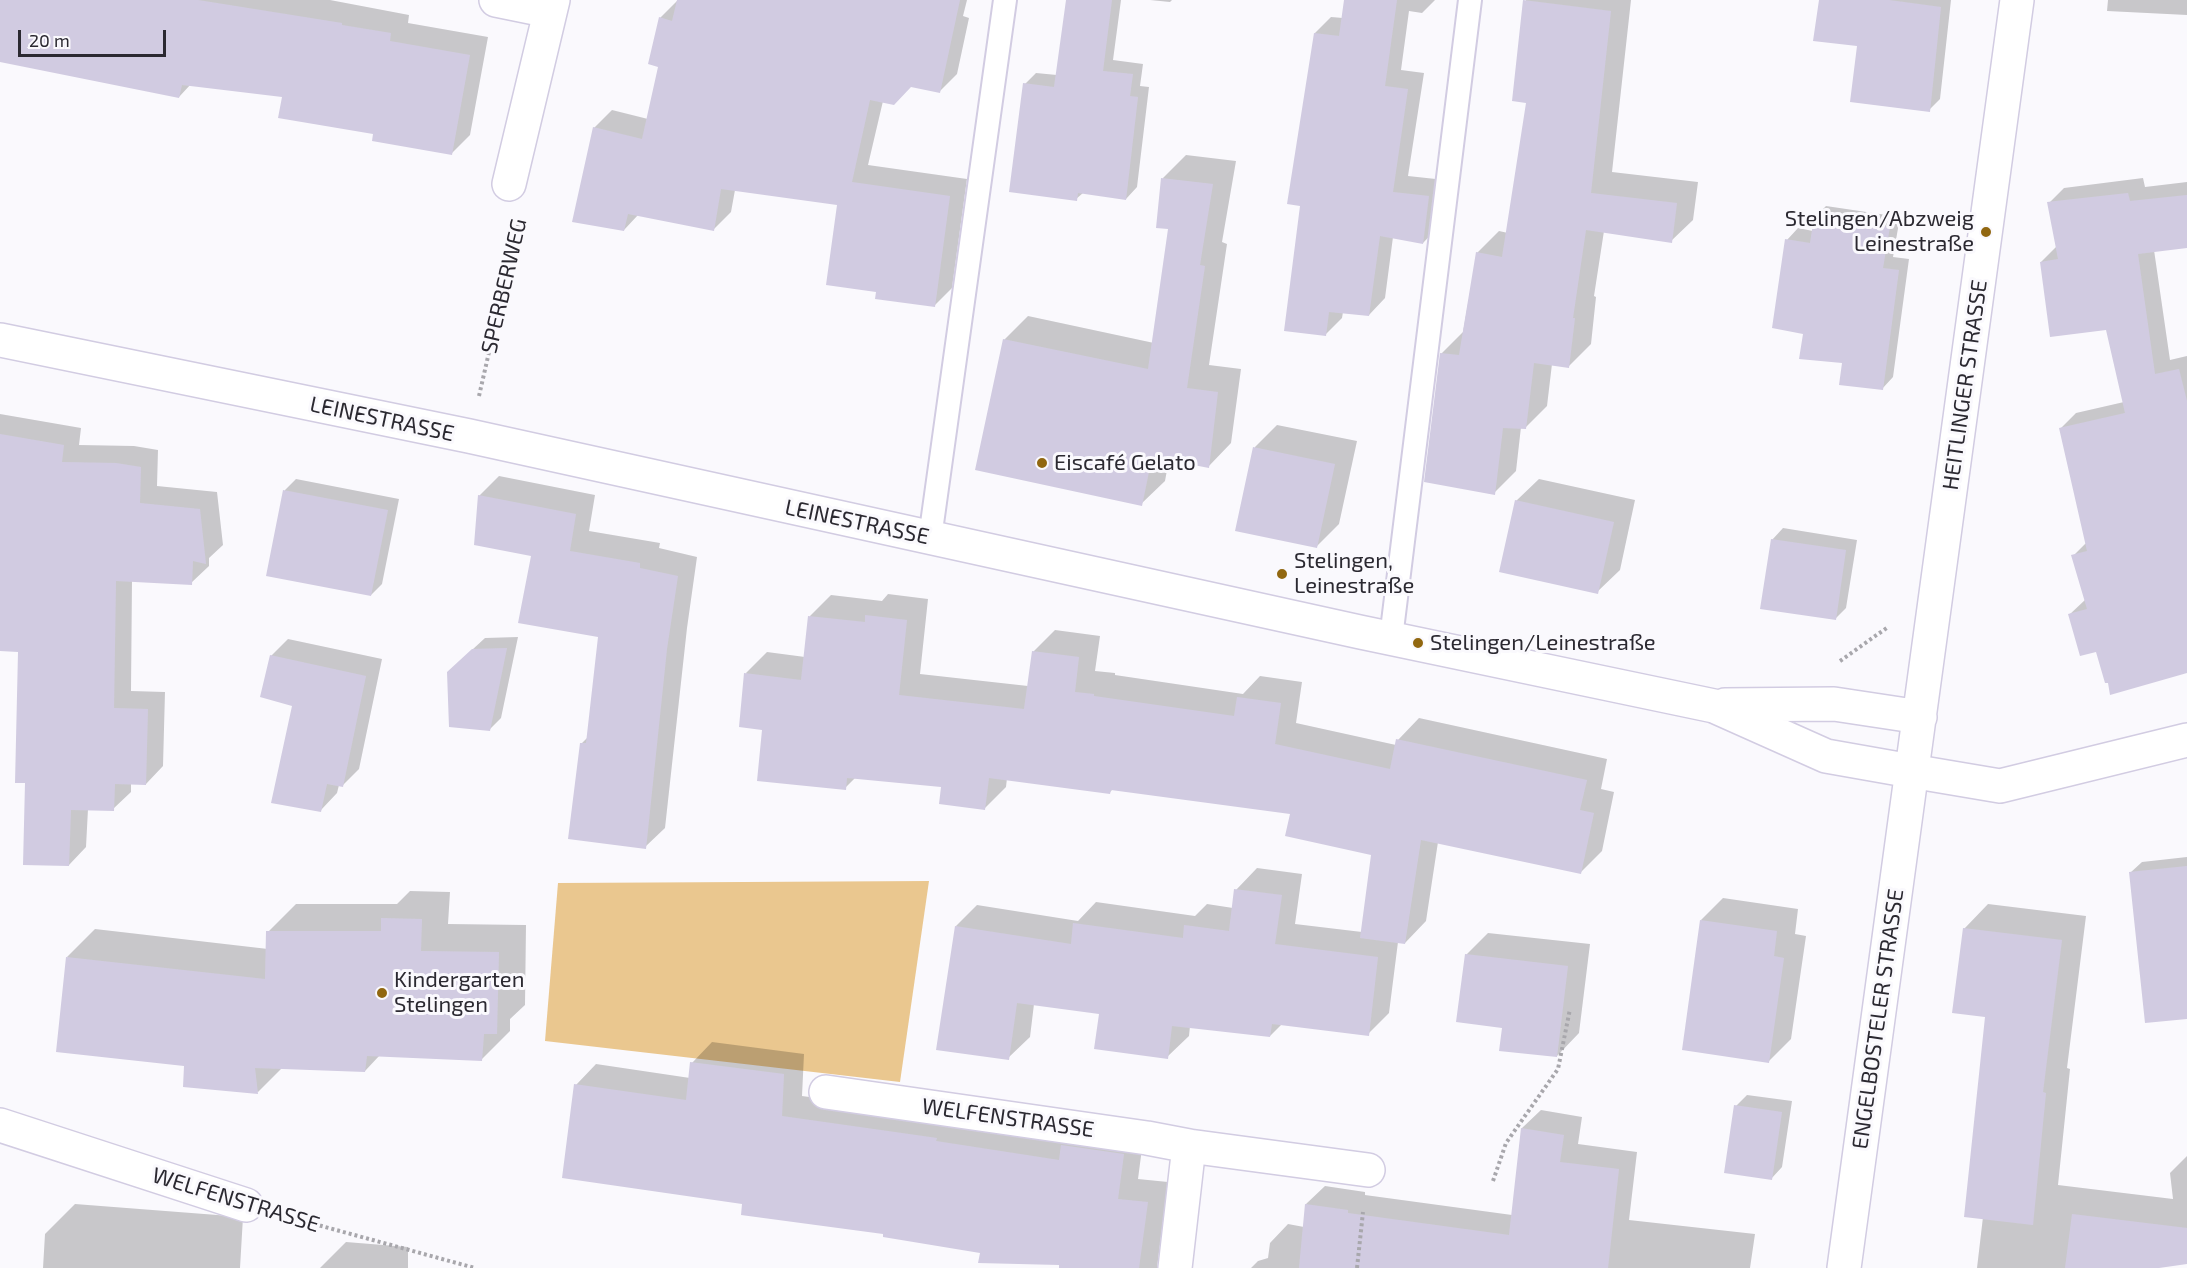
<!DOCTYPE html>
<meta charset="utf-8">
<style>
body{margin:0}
#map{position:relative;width:2187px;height:1268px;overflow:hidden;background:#faf9fd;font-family:"Exo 2",sans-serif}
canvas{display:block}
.scale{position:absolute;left:18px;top:30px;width:148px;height:27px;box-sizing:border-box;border:3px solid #2b2931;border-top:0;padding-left:8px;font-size:18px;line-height:21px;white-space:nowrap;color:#2b2931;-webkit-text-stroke:4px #faf9fd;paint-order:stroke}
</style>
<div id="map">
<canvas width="2187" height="1268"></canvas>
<div class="scale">20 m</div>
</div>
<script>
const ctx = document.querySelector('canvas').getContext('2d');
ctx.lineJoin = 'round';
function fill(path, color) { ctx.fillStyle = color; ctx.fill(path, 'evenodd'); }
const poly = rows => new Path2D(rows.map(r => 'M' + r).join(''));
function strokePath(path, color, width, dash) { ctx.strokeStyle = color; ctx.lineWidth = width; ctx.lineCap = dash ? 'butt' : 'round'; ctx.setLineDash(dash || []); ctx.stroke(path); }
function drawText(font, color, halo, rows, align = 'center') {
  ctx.font = font + ' "Exo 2",sans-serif'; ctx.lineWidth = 6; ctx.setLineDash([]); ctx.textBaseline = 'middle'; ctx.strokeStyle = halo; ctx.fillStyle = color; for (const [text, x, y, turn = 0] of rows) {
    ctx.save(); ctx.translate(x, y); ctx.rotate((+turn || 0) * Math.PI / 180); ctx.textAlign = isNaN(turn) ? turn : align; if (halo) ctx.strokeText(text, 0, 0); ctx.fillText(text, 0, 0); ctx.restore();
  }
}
const green = poly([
 [929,881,900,1082,545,1041,558,883]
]);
const shadow = poly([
 [0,0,330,0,409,15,408,23,488,37,470,135,451,154,284,96,191,84,179,97,0,60],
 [678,0,967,0,963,16,969,18,957,74,940,91,911,86,883,101,868,165,967,179,952,288,934,306,878,291,838,204,735,190,731,212,714,229,638,215,624,230,594,128,612,110,648,119,659,65,660,18],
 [1069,0,1121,0,1113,60,1143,64,1140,86,1149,87,1137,187,1126,199,1083,193,1076,199,1025,84,1036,73,1057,75],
 [1150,0,1172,0,1170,2],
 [1346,0,1435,0,1422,13,1409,11,1401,70,1424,73,1408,176,1445,180,1439,226,1423,243,1393,237,1385,298,1369,315,1343,312,1342,318,1325,335,1301,205,1315,33,1331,17,1343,18],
 [1526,0,1631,0,1612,172,1698,182,1693,220,1671,241,1604,231,1594,296,1596,297,1591,344,1569,366,1552,364,1547,406,1525,428,1521,427,1516,471,1494,493,1441,354,1463,332,1477,253,1499,231,1508,233,1528,101],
 [1821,0,1951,0,1940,99,1929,110,1858,45],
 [2108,0,2187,0,2187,15,2107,11],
 [1186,155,1236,161,1222,242,1227,244,1209,365,1241,369,1231,443,1208,467,1169,459,1165,481,1141,504,1004,340,1028,316,1154,343,1170,228,1163,178],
 [2143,178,2145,187,2187,182,2187,247,2154,250,2170,360,2187,356,2187,671,2110,681,2097,650,2069,615,2086,599,2073,556,2087,542,2061,428,2076,413,2124,402,2107,328,2041,262,2057,246,2049,203,2064,188],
 [1826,206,1900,217,1893,257,1909,259,1893,377,1882,389,1804,332,1787,240,1798,228,1813,231,1815,217],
 [0,414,81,428,79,445,134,446,158,450,157,486,217,492,223,545,209,558,209,566,191,583,132,580,131,691,165,692,163,766,146,784,131,783,131,792,113,809,88,809,86,847,69,865,27,782,20,650,0,650],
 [1277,425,1357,441,1339,524,1317,546,1237,530,1255,447],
 [499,476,595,495,589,531,660,543,659,548,697,557,687,628,665,828,645,847,581,744,588,737,600,636,532,555,479,496],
 [296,479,399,499,382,584,371,595,268,574,285,490],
 [1539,479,1635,500,1620,570,1597,592,1516,501],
 [1783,528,1857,540,1846,608,1835,619,1772,540],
 [888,594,928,599,920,674,1028,686,1033,652,1055,630,1100,636,1095,671,1115,673,1115,675,1243,694,1260,676,1302,682,1296,723,1396,745,1398,740,1419,718,1607,759,1601,789,1614,792,1602,851,1581,872,1438,842,1426,921,1405,943,1398,942,1389,1013,1368,1034,1282,1024,1270,1036,1190,1026,1189,1036,1167,1057,1100,1013,1034,1004,1030,1037,1008,1058,956,926,977,905,1078,921,1096,902,1195,916,1207,904,1233,908,1236,890,1257,868,1302,874,1295,924,1362,932,1373,854,1291,813,1114,788,1110,792,1007,778,1006,787,984,809,943,786,856,777,845,788,764,729,746,673,767,652,805,657,810,616,831,595,882,601],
 [518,637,501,718,490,729,460,661,485,638],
 [288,639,382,659,359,769,343,785,339,785,337,793,321,810,294,705,271,656],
 [2187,857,2187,1017,2130,873,2142,862],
 [410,891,450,892,448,924,526,925,525,1005,510,1019,510,1031,482,1059,380,1055,365,1071,282,1068,258,1092,186,1065,67,957,95,929,268,949,268,932,296,904,397,904],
 [1723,898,1798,909,1795,934,1806,936,1791,1039,1769,1061,1701,920],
 [1988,904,2086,916,2067,1068,2070,1069,2058,1185,2173,1199,2170,1173,2187,1156,2187,1263,2153,1268,1977,1268,1983,1217,1987,1016,1964,929],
 [1488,933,1590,944,1579,1033,1557,1056,1504,1027,1466,955],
 [712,1042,804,1054,802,1096,957,1117,1144,1133,1138,1179,1168,1182,1157,1268,1060,1268,1061,1264,981,1252,885,1233,744,1203,576,1085,596,1064,690,1078,692,1063],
 [1747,1095,1792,1101,1782,1167,1771,1179,1736,1106],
 [1541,1110,1582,1117,1578,1144,1637,1152,1629,1220,1755,1234,1750,1268,1251,1268,1258,1261,1268,1258,1270,1243,1288,1224,1304,1227,1306,1204,1325,1186,1365,1192,1365,1195,1512,1215,1522,1128],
 [75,1204,243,1217,240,1268,43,1268,45,1234],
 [346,1242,408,1247,408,1268,320,1268]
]);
const building = poly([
 [0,0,198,0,342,23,342,25,391,33,390,41,470,55,452,155,372,141,373,134,278,118,282,97,182,85,179,98,0,62],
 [677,0,960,0,940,93,911,87,894,105,870,100,852,182,950,196,935,307,875,299,876,292,826,285,837,205,721,189,714,231,628,214,624,231,572,222,593,127,642,139,658,67,648,64,659,17,672,21],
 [1066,0,1112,0,1103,71,1133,74,1130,96,1138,97,1126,200,1078,193,1077,201,1009,192,1023,83,1054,87],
 [1344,0,1397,0,1385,86,1408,89,1393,192,1429,196,1423,244,1380,236,1369,316,1329,312,1326,336,1284,331,1300,206,1287,204,1314,33,1339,36],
 [1523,0,1611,11,1591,193,1677,203,1672,243,1586,230,1573,318,1575,318,1569,368,1534,363,1526,429,1503,428,1495,495,1424,482,1440,353,1459,355,1476,252,1502,257,1526,103,1512,101],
 [1819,0,1889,0,1941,7,1930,112,1850,102,1857,46,1813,41],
 [1161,178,1213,184,1200,265,1205,266,1187,388,1218,392,1209,468,1152,457,1142,506,975,470,1003,339,1148,369,1168,229,1156,228],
 [2128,193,2130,201,2187,195,2187,248,2138,254,2155,374,2179,369,2187,401,2187,673,2110,695,2108,683,2105,683,2096,652,2080,656,2068,614,2087,609,2071,555,2087,551,2059,428,2125,413,2106,330,2050,337,2040,262,2058,259,2047,202],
 [1814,217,1890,227,1883,268,1899,270,1883,390,1839,385,1842,363,1799,359,1803,334,1772,328,1785,239,1810,243],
 [0,434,64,445,62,462,116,463,141,467,140,503,200,509,206,564,193,561,192,585,116,581,114,708,148,709,146,785,115,784,114,811,71,810,69,866,23,865,25,783,15,783,18,652,0,651],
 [1253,447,1335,464,1317,548,1235,531],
 [283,490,388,510,371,596,266,576],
 [478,495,576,514,570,551,640,563,640,568,678,576,667,649,646,849,568,839,580,743,586,743,598,637,518,623,531,556,474,545],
 [1515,500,1614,522,1598,594,1499,572],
 [1771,539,1846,550,1836,620,1760,609],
 [865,615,907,620,899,695,1024,709,1032,651,1079,657,1075,692,1094,694,1094,696,1234,716,1237,697,1281,703,1275,744,1390,769,1396,739,1587,780,1580,810,1594,813,1581,874,1421,840,1405,944,1360,938,1371,855,1285,836,1290,814,1111,790,1110,794,989,778,985,810,939,804,941,787,847,778,846,790,757,781,762,730,739,727,744,673,801,680,808,616,865,622],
 [507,648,490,731,449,727,447,672,472,649],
 [270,655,366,676,343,787,327,784,321,812,271,803,292,706,260,697],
 [2187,866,2187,1019,2145,1023,2129,872],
 [1234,889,1282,895,1275,944,1378,957,1369,1036,1272,1024,1270,1037,1172,1026,1168,1059,1094,1049,1099,1014,1017,1003,1009,1060,936,1050,955,926,1071,944,1073,923,1183,938,1184,925,1229,931],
 [381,918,422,919,421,951,499,952,497,1034,484,1034,482,1061,367,1056,365,1072,255,1068,258,1094,183,1087,184,1066,56,1052,66,957,265,979,266,931,381,931],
 [1700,920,1777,931,1774,956,1784,958,1769,1063,1682,1050],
 [1963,928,2062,940,2043,1092,2046,1093,2033,1225,1964,1217,1985,1017,1952,1013],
 [1465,954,1568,966,1557,1057,1499,1051,1502,1028,1456,1022],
 [690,1062,784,1074,782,1116,937,1138,936,1141,1059,1160,1061,1145,1124,1154,1118,1199,1148,1202,1139,1268,1059,1268,1059,1265,978,1263,980,1253,883,1237,883,1234,741,1215,742,1204,562,1178,574,1084,686,1100],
 [1734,1105,1782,1112,1772,1180,1724,1173],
 [1521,1128,1564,1135,1560,1162,1619,1169,1608,1268,1299,1268,1305,1204,1348,1210,1348,1213,1509,1235],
 [2072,1214,2187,1228,2187,1264,2159,1268,2065,1268]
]);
const path = poly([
 [479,396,518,225],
 [1840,661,1888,627],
 [1493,1181,1506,1143,1558,1069,1570,1009],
 [285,1216,475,1268],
 [1357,1268,1363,1212]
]);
const lane = poly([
 [930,538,1005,0],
 [1391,638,1470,0]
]);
const street = poly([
 [496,0,550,11],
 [509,184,553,0],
 [1911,771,2000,786,2187,740],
 [826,1092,1147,1138,1189,1146,1175,1268],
 [0,1125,246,1205],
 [1189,1146,1368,1170]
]);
const secondary = poly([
 [0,340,469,436,1360,632,1714,706,1826,756,1911,771],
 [1725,705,1834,704,1920,717],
 [1844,1268,2017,0]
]);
const markers = [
 [1986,232,6,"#916710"],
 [1042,463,6,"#916710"],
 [1282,574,6,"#916710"],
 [1418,643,6,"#916710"],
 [382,993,6,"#916710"]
];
const poiNames = [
 ["Stelingen/Abzweig",1974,219,"right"],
 ["Leinestraße",1974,244,"right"],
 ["Eiscafé Gelato",1054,463],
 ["Stelingen,",1294,561],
 ["Leinestraße",1294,586],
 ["Stelingen/Leinestraße",1430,643],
 ["Kindergarten",394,980],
 ["Stelingen",394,1005]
];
const streetNames = [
 ["SPERBERWEG",504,286,-77],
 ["HEITLINGER STRASSE",1965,385,-82],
 ["LEINESTRASSE",382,419,12],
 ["LEINESTRASSE",857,522,12],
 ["ENGELBOSTELER STRASSE",1878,1019,-82],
 ["WELFENSTRASSE",1008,1118,8],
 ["WELFENSTRASSE",236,1200,17]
];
fill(green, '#eac78f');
fill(shadow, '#0003');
fill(building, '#d1cbe1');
strokePath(lane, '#d2cce2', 26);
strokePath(street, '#d2cce2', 36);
strokePath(secondary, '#d2cce2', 36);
strokePath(path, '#a8a7ac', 4, [3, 3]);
strokePath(lane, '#fff', 22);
strokePath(street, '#fff', 33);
strokePath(secondary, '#fff', 33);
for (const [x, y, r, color] of markers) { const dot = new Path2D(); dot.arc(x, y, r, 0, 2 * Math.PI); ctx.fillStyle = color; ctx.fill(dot); strokePath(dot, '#faf9fd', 2); }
drawText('22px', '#2b2931', '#faf9fd', poiNames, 'left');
drawText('22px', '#2b2931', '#faf9fd', streetNames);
</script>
